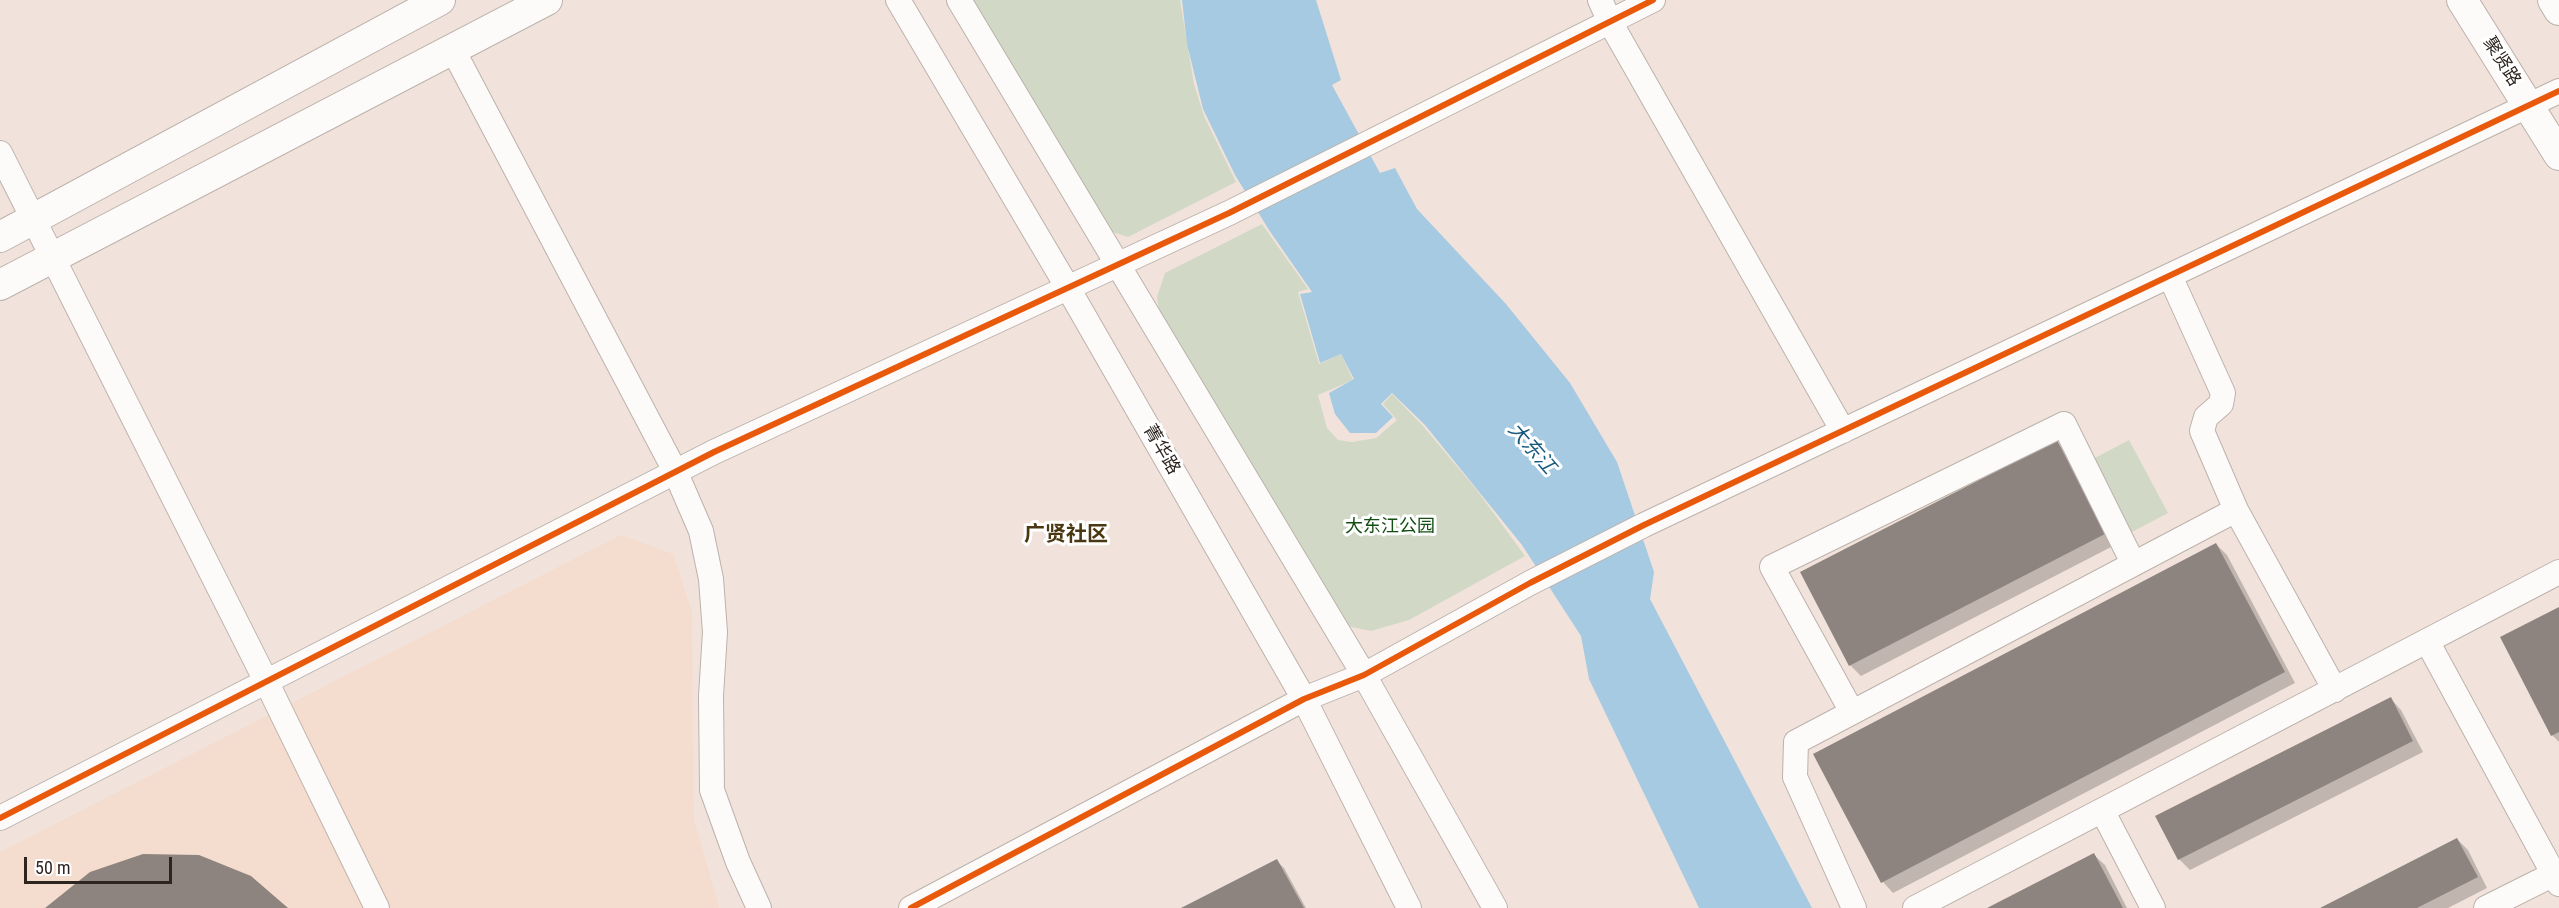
<!DOCTYPE html>
<meta charset="utf-8">
<style>
body{margin:0}
#map{position:relative;width:2559px;height:908px;overflow:hidden;background:#f1e3db;font-family:"Roboto Condensed",sans-serif}
canvas{display:block}
.scale{position:absolute;left:24px;top:857px;width:148px;height:27px;box-sizing:border-box;border:3px solid #2e2520;border-top:0;padding-left:8px;font-size:18px;line-height:21px;white-space:nowrap;color:#2e2520;-webkit-text-stroke:4px #fff;paint-order:stroke}
</style>
<div id="map">
<canvas width="2559" height="908"></canvas>
<div class="scale">50 m</div>
</div>
<script>
const ctx = document.querySelector('canvas').getContext('2d');
ctx.lineJoin = 'round';
function fill(path, color) { ctx.fillStyle = color; ctx.fill(path, 'evenodd'); }
const poly = rows => new Path2D(rows.map(r => 'M' + r).join(''));
function strokePath(path, color, width, dash) { ctx.strokeStyle = color; ctx.lineWidth = width; ctx.lineCap = dash ? 'butt' : 'round'; ctx.setLineDash(dash || []); ctx.stroke(path); }
function drawText(font, color, halo, rows, align = 'center') {
  ctx.font = font + ' "Roboto Condensed","Noto Sans SC",sans-serif'; ctx.lineWidth = 6; ctx.setLineDash([]); ctx.textBaseline = 'middle'; ctx.strokeStyle = halo; ctx.fillStyle = color; for (const [text, x, y, turn = 0] of rows) {
    ctx.save(); ctx.translate(x, y); ctx.rotate((+turn || 0) * Math.PI / 180); ctx.textAlign = isNaN(turn) ? turn : align; if (halo) ctx.strokeText(text, 0, 0); ctx.fillText(text, 0, 0); ctx.restore();
  }
}
const built = poly([
 [621,535,673,554,692,612,694,819,719,908,0,908,0,852]
]);
const green = poly([
 [969,0,1180,0,1194,84,1204,116,1236,182,1128,237,1109,231],
 [1262,224,1308,289,1298,292,1319,364,1341,354,1353,380,1318,395,1327,428,1338,440,1352,442,1376,438,1397,420,1383,404,1392,394,1423,426,1476,489,1525,556,1409,620,1371,631,1342,625,1160,321,1157,297,1165,273],
 [2129,440,2168,513,2130,533,2091,460]
]);
const water = poly([
 [1182,0,1316,0,1341,80,1332,85,1380,173,1395,168,1417,209,1506,304,1570,383,1617,462,1654,572,1650,599,1812,908,1699,908,1589,679,1581,636,1522,545,1425,425,1392,393,1381,404,1393,417,1376,433,1350,433,1335,414,1329,393,1354,379,1341,354,1320,363,1300,294,1312,292,1269,230,1235,175,1203,109,1187,44]
]);
const shadow = poly([
 [2056,442,2067,453,2115,545,1861,676,1850,665],
 [2216,544,2227,555,2295,683,1893,893,1883,882,1815,754],
 [2559,608,2559,742,2552,735],
 [2391,699,2401,710,2423,752,2190,870,2179,859],
 [2457,839,2468,850,2487,888,2448,908,2323,908],
 [2094,855,2105,865,2127,908,1990,908],
 [1277,861,1284,868,1306,908,1184,908]
]);
const building = poly([
 [2057,440,2105,534,1849,666,1800,572],
 [2216,543,2285,672,1881,883,1813,754],
 [2559,607,2559,732,2551,736,2500,637],
 [2391,697,2413,741,2178,860,2155,816],
 [2457,838,2478,877,2417,908,2320,908],
 [2094,853,2123,908,1987,908],
 [143,854,199,855,251,876,288,908,45,908,90,872],
 [1277,859,1304,908,1181,908]
]);
const minor = poly([
 [898,0,1068,288,1304,699,1409,908],
 [959,0,1364,675,1495,908],
 [1600,0,1610,22,1843,431],
 [453,50,675,471,701,531,711,579,715,632,711,696,712,790,738,862,759,908],
 [0,153,266,681,377,908],
 [2170,276,2223,393,2221,404,2206,417,2202,431,2236,510,2335,690],
 [2427,641,2559,884],
 [1852,712,1772,567,2064,424,2133,563],
 [2103,812,2153,908],
 [0,818,714,452,1229,213,1653,0],
 [911,908,1304,699,1364,675,1530,583,1644,525,2559,91],
 [1854,908,1795,777,1796,742,2236,510],
 [1915,908,2559,572],
 [2486,908,2554,874]
]);
const major = poly([
 [2462,0,2559,155],
 [2553,0,2559,10],
 [0,237,440,0],
 [0,285,547,0]
]);
const cycleway = poly([
 [0,818,714,452,1229,213,1653,0],
 [911,908,1304,699,1364,675,1530,583,1644,525,2559,91]
]);
const streetNames = [
 ["聚贤路",2501,62,58],
 ["菁华路",1161,450,60]
];
const parkNames = [
 ["大东江公园",1390,527]
];
const waterNames = [
 ["大东江",1531,449,49]
];
const quarterNames = [
 ["广贤社区",1066,536]
];
fill(built, '#f4dcce');
fill(green, '#d1d9c6');
fill(water, '#a5cae1');
fill(shadow, '#0003');
fill(building, '#8e847f');
strokePath(minor, '#bcb2ab', 26);
strokePath(major, '#bcb2ab', 32);
strokePath(minor, '#fdfbfa', 24);
strokePath(major, '#fdfbfa', 30);
strokePath(cycleway, '#e8590c', 6);
drawText('18px', '#2e2520', '#fff', streetNames);
drawText('18px', '#134f13', '#fff', parkNames);
drawText('italic 20px', '#165a7e', '#fff', waterNames);
drawText('bold 21px', '#4b3812', '#fff', quarterNames);
</script>
